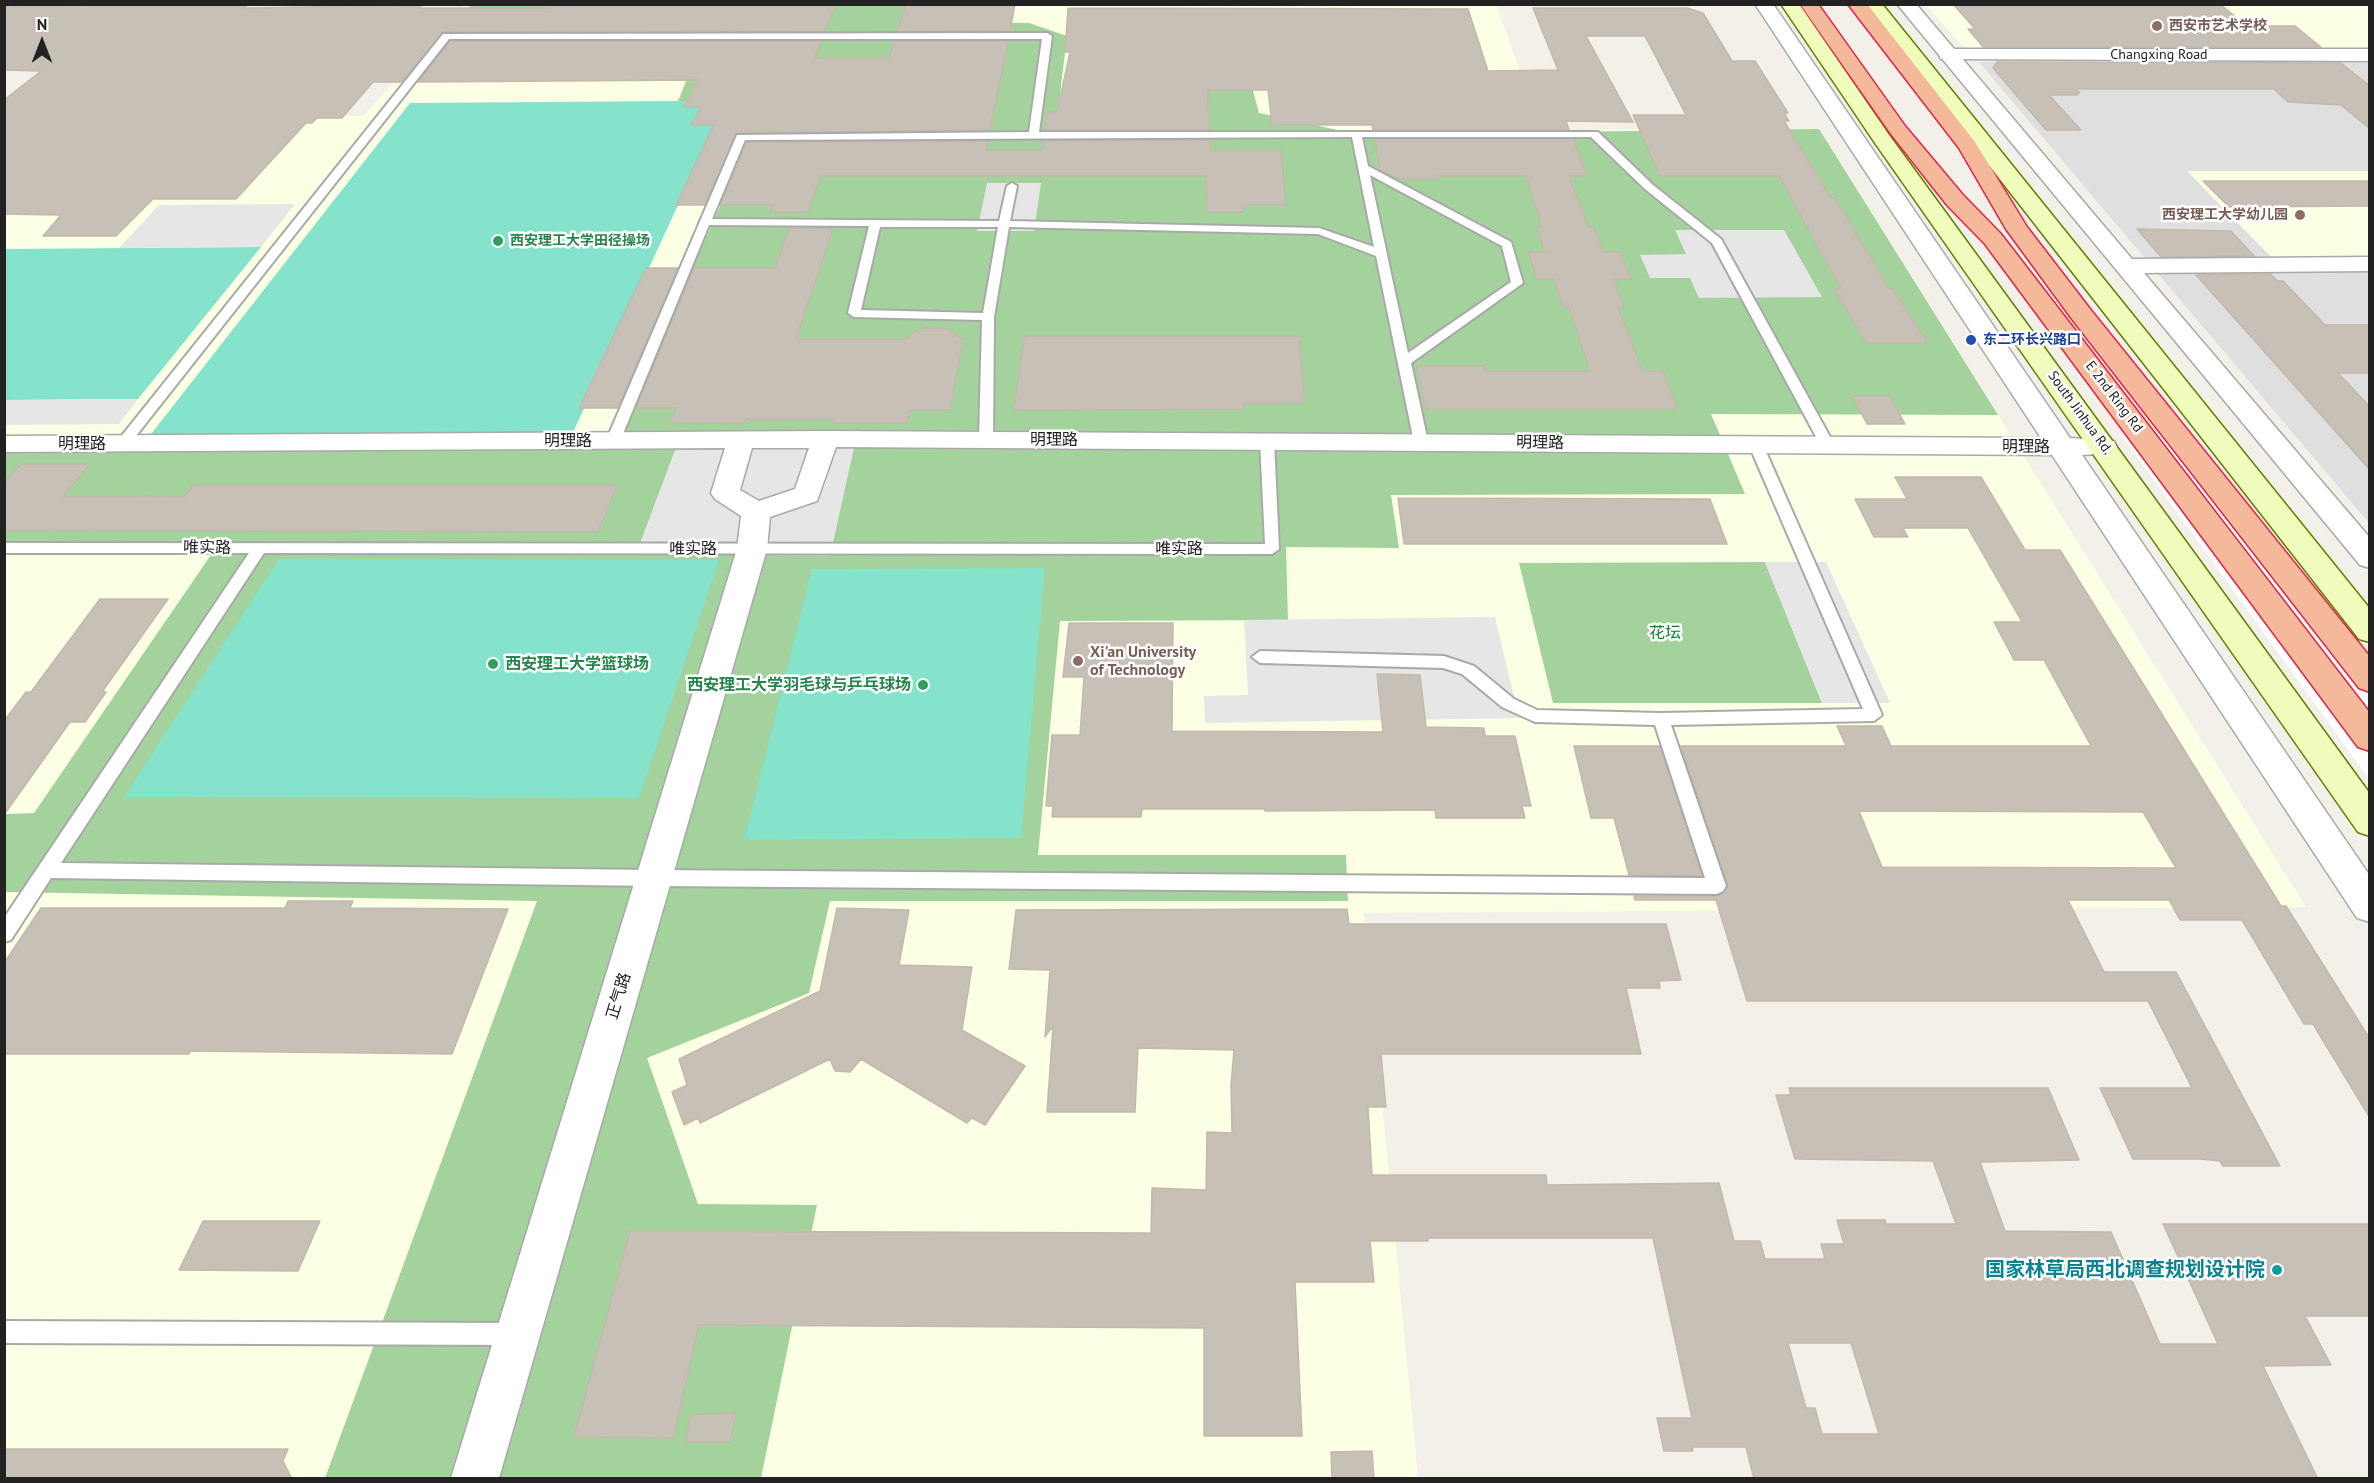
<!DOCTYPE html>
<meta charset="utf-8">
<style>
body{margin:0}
#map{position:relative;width:2374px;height:1483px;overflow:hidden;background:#f2f0e8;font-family:"PT Sans",sans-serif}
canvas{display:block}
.frame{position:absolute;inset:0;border:6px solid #222;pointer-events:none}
.north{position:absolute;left:12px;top:12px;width:60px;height:60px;-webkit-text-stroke:4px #fff;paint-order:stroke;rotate:0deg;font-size:16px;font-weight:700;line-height:24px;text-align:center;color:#222}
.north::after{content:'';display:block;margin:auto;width:21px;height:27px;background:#222;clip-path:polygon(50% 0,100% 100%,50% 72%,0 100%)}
</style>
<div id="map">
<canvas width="2374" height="1483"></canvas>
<div class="frame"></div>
<div class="north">N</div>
</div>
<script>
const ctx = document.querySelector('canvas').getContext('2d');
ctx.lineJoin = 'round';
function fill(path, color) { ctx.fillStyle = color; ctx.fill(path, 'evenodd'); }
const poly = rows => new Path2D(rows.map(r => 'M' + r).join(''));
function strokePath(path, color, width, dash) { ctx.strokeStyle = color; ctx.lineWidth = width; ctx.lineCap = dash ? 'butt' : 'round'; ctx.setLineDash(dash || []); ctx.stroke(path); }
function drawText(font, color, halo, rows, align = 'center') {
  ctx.font = font + ' "PT Sans","Noto Sans SC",sans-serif'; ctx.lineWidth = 5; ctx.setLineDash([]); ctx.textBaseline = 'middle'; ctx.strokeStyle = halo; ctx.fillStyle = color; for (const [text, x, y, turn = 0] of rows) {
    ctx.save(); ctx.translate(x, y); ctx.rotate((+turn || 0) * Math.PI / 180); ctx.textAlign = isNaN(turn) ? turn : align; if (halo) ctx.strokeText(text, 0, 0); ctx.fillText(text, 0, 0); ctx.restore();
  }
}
const residential = poly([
 [1979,62,2369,63,2369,523]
]);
const education = poly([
 [464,5,1496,5,1542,130,1819,129,2306,907,1364,913,1418,1478,5,1478,5,215,49,216,164,116,363,116],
 [1926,5,2369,5,2369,51,1964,48],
 [2187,171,2369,171,2369,258,2272,258]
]);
const forest = poly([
 [587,4,946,5,940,22,1029,23,1067,36,1058,111,1248,72,1259,113,1356,134,1819,129,1998,415,1711,414,1745,494,1391,495,1399,548,1286,547,1288,620,1060,621,1038,855,1346,855,1348,901,830,901,809,993,647,1058,698,1204,817,1205,761,1478,325,1478,537,901,5,892,5,814,34,813,215,549,5,549,5,445,613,441,764,110,722,110,678,101,699,49,440,44,470,6],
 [1765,562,1822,703,1553,703,1519,563]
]);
const pitch = poly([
 [678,101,722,110,569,441,144,443,410,103],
 [261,247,138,399,5,400,4,249],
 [279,559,719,560,639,798,124,797],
 [1045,568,1021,838,744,840,812,569]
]);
const parking = poly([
 [987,183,1041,183,1034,231,977,231],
 [295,204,261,247,119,248,159,205],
 [1675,230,1784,230,1822,297,1699,298,1690,278,1650,278,1640,255,1686,254],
 [138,399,119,424,5,425,5,400],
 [854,448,830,556,636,554,675,450],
 [1765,562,1826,562,1890,703,1822,703],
 [1495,617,1519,718,1205,723,1204,696,1248,695,1244,620]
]);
const pier = poly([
 [2120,433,2192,433,2369,661,2369,779]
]);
const building = poly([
 [152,4,247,5,245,8,422,5,419,8,550,8,553,4,836,4,825,31,443,32,402,82,373,82,342,118,317,118,312,123,306,123,236,199,153,199,116,236,43,236,61,215,4,214,4,100,41,71,4,70,4,7,152,4],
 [906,4,1015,4,1010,31,897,31,906,4],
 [1953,4,2220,4,2247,26,2295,26,2321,47,1983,47,1968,29,1975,29,1953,4],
 [1068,8,1468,9,1488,71,1558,70,1533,8,1687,8,1703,13,1732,61,1755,61,1788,113,1784,113,1789,121,1784,121,1831,198,1835,198,1889,289,1893,289,1927,343,1866,343,1834,289,1841,289,1779,176,1660,176,1633,115,1686,115,1645,36,1586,36,1633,122,1566,121,1569,130,1373,130,1372,125,1272,125,1268,90,1208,90,1209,130,1045,130,1048,112,1057,112,1070,52,1065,52,1068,8],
 [450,41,821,41,815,58,889,58,894,41,1008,41,990,130,737,133,705,205,676,205,714,125,691,125,701,107,684,107,698,80,418,82,450,41],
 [1997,62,2341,63,2370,86,2370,129,2341,105,2288,102,2274,89,2076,89,2080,93,2076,93,2078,95,2049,95,2081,130,2046,130,1993,68,1997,62],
 [1375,139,1573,139,1587,176,1569,176,1588,227,1594,227,1603,252,1620,252,1631,279,1613,279,1624,307,1618,307,1642,371,1663,371,1677,409,1425,409,1417,366,1483,366,1484,371,1590,371,1569,307,1563,307,1554,279,1537,279,1528,252,1545,252,1537,227,1542,227,1526,176,1437,176,1438,179,1398,179,1380,170,1375,139],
 [1210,140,1210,151,1281,151,1286,205,1244,205,1244,212,1207,212,1206,176,821,176,808,212,770,212,773,205,720,205,747,142,988,141,986,150,1042,150,1043,141,1210,140],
 [2203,181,2370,181,2370,206,2229,207,2203,181],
 [789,228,831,228,832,232,796,339,906,339,920,328,946,328,963,340,950,410,910,410,907,423,833,423,834,419,746,419,744,423,670,423,676,408,636,408,694,268,775,268,789,228],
 [2137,229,2231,231,2254,256,2161,257,2137,229],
 [646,268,678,268,618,408,579,408,646,268],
 [2271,274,2277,281,2283,281,2325,325,2370,325,2370,373,2338,373,2370,407,2370,470,2196,275,2271,274],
 [1024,336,1299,336,1305,403,1243,403,1243,409,1014,410,1024,336],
 [1852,396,1890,396,1905,424,1867,424,1852,396],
 [21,464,90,464,63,497,185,496,193,485,617,485,598,532,4,530,4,483,21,464],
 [1895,477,1981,477,2025,550,2060,550,2281,906,2286,906,2370,1039,2370,1118,2313,1024,2304,1024,2242,920,2180,920,2169,900,2068,900,2104,972,2176,972,2280,1166,2223,1166,2220,1161,2201,1159,2133,1159,2100,1088,2192,1088,2148,1001,1747,1001,1716,900,1635,900,1634,896,1717,896,1728,887,1681,746,1846,746,1837,726,1882,726,1891,746,2091,746,2044,660,2014,660,1994,622,2022,622,1968,528,1903,528,1908,537,1874,537,1855,499,1907,499,1895,477],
 [1859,811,2143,812,2176,868,1882,867,1859,811],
 [1398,498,1710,499,1727,544,1404,544,1398,498],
 [100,599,168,599,102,692,106,692,85,722,70,722,4,815,4,721,26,692,31,692,100,599],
 [1069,623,1173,623,1172,731,1383,732,1377,674,1420,675,1426,727,1484,728,1485,736,1515,736,1531,806,1522,806,1525,818,1436,818,1435,810,1265,811,1265,809,1142,809,1141,817,1052,817,1053,806,1046,806,1052,735,1080,735,1084,677,1063,677,1069,623],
 [1574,746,1660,746,1702,876,1629,875,1614,818,1591,818,1574,746],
 [288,901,353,901,350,908,508,909,452,1054,190,1051,189,1054,4,1054,4,963,41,908,285,908,288,901],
 [837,908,909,910,899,965,972,967,962,1030,1025,1066,985,1125,972,1118,967,1123,861,1059,850,1072,835,1071,830,1059,700,1123,698,1118,684,1125,672,1092,687,1085,679,1059,820,991,837,908],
 [1347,909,1349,924,1666,924,1681,980,1659,981,1660,988,1626,988,1641,1054,1381,1054,1386,1107,1368,1107,1372,1175,1546,1175,1547,1185,1719,1183,1734,1241,1760,1241,1765,1259,1825,1259,1821,1244,1844,1244,1837,1220,1885,1220,1886,1224,1956,1224,1933,1161,1795,1159,1776,1095,1791,1095,1789,1088,2048,1088,2079,1160,1980,1162,2005,1231,2111,1232,2160,1344,2218,1344,2163,1224,2370,1224,2370,1316,2305,1316,2331,1365,2263,1366,2318,1479,1754,1479,1746,1447,1692,1447,1693,1451,1664,1451,1657,1418,1692,1418,1653,1238,1428,1238,1428,1241,1370,1241,1374,1282,1295,1282,1302,1436,1204,1436,1204,1328,699,1325,673,1438,574,1437,630,1231,1151,1233,1152,1188,1206,1190,1207,1132,1232,1133,1231,1085,1234,1050,1138,1048,1135,1112,1047,1112,1053,1026,1045,1037,1050,970,1009,969,1016,910,1347,909],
 [1788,1343,1851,1343,1879,1434,1822,1434,1815,1408,1806,1408,1788,1343],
 [203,1221,320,1221,298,1271,179,1270,203,1221],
 [736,1413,730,1442,686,1442,691,1415,736,1413],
 [4,1449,288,1449,283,1461,292,1479,4,1479,4,1449],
 [1372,1451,1374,1479,1332,1479,1331,1452,1372,1451]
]);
const service = poly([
 [1047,33,1052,36,1039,132,1598,132,1653,185,1721,239,1835,446,1828,450,1821,446,1712,243,1645,189,1591,137,1362,137,1368,166,1511,242,1523,283,1411,363,1428,442,1426,445,1421,446,1414,442,1376,256,1318,234,1009,227,994,317,993,440,986,444,979,440,982,320,854,317,848,313,869,226,709,225,620,441,618,444,608,444,606,441,737,135,1029,132,1042,39,449,39,128,446,123,447,116,443,443,34,1047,33],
 [1352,137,1374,247,1319,228,1010,221,1017,186,1012,183,1007,186,999,221,712,219,745,140,1352,137],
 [1370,175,1502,246,1511,282,1408,353,1370,175],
 [880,227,998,227,983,313,861,310,880,227],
 [1267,436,1274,440,1279,549,1272,554,264,553,61,863,654,870,1705,878,1655,725,1535,722,1502,707,1462,674,1443,668,1260,663,1252,657,1260,651,1444,656,1474,666,1514,699,1537,710,1661,713,1863,709,1749,445,1756,441,1763,445,1882,715,1874,721,1671,725,1726,886,1723,891,1717,894,654,886,51,878,11,940,4,942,4,918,249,553,4,553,4,543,1265,544,1260,440,1267,436],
 [4,1321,517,1323,525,1326,528,1334,525,1342,517,1345,4,1343,4,1321]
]);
const minor = poly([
 [1755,4,1773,4,2070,438,2114,441,2117,447,2114,453,2082,455,2370,876,2370,922,2357,918,2052,455,836,447,817,501,770,517,767,549,499,1478,451,1478,737,549,741,516,715,499,711,493,725,448,4,452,4,436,825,431,2041,438,1755,4],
 [752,448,809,448,795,489,759,501,740,490,752,448],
 [1897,4,1916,4,2132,259,2370,257,2370,271,2144,273,2370,538,2370,568,2360,565,1897,4]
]);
const tertiary = poly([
 [1948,49,2370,49,2370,61,1941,59,1939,55,1948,49]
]);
const secondary = poly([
 [1781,4,1799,4,1889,135,2370,794,2370,836,2358,832,1875,143,1781,4],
 [1863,4,1882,4,2370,609,2370,642,2359,639,1863,4]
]);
const trunk = poly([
 [1800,4,1818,4,1905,126,1963,195,2001,234,2370,713,2370,751,2358,747,1985,244,1947,205,1891,134,1800,4],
 [1848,4,1867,4,1975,142,2027,227,2090,309,2370,657,2370,692,2359,688,2072,319,2006,229,1959,148,1848,4]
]);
const markers = [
 [2157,26,6,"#8d6e63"],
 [2300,215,6,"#8d6e63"],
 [498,241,6,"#2e9e5b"],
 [1971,340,6,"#1a4fb4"],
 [1078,661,6,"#8d6e63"],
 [493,664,6,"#2e9e5b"],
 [923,685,6,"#2e9e5b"],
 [2277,1270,6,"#0f9aa8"]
];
const farEducationnames = [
 ["西安市艺术学校",2169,26],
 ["西安理工大学幼儿园",2288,215,"right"]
];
const farStreetnames = [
 ["Changxing Road",2159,55],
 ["E 2nd Ring Rd",2114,397,53],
 ["South Jinhua Rd.",2080,413,54]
];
const farLeisurenames = [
 ["西安理工大学田径操场",510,241]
];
const farTransitnames = [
 ["东二环长兴路口",1983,340]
];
const streetNames = [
 ["明理路",1054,440],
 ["明理路",568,441],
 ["明理路",1540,443,1],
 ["明理路",82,444],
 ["明理路",2026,447],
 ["唯实路",207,548,1],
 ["唯实路",693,549],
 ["唯实路",1179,549],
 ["正气路",619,996,-73]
];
const parkNames = [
 ["花坛",1665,633]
];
const educationNames = [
 ["Xi'an University",1090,652],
 ["of Technology",1090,670]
];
const leisureNames = [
 ["西安理工大学篮球场",505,664],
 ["西安理工大学羽毛球与乒乓球场",911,685,"right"]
];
const nearCulturenames = [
 ["国家林草局西北调查规划设计院",2265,1270]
];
fill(residential, '#e0dfdf');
fill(education, '#fbffe4');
fill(forest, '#a4d29c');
fill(pitch, '#85e2cb');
fill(parking, '#e6e6e6');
fill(pier, '#fff');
fill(building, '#c7c0b7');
strokePath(building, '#c4b9aa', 1.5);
strokePath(service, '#a9a9a9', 4);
strokePath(minor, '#a9a9a9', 3);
strokePath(tertiary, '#a9a9a9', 3);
strokePath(secondary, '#608001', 3);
strokePath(trunk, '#e1244a', 3);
fill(service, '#fff');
fill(minor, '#fff');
fill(tertiary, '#fff');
fill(secondary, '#effcbc');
fill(trunk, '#f4b99a');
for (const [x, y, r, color] of markers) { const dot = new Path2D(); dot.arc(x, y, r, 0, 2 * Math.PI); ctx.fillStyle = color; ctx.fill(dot); strokePath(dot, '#fff', 2); }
drawText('bold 14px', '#785e54', '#fff', farEducationnames, 'left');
drawText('14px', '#222', '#fff', farStreetnames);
drawText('bold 14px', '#27864d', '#fff', farLeisurenames, 'left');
drawText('bold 14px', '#164399', '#fff', farTransitnames, 'left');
drawText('16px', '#222', '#fff', streetNames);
drawText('16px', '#088725', '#fff', parkNames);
drawText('bold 16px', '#785e54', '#fff', educationNames, 'left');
drawText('bold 16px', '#27864d', '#fff', leisureNames, 'left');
drawText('bold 20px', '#0d838f', '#fff', nearCulturenames, 'right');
</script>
